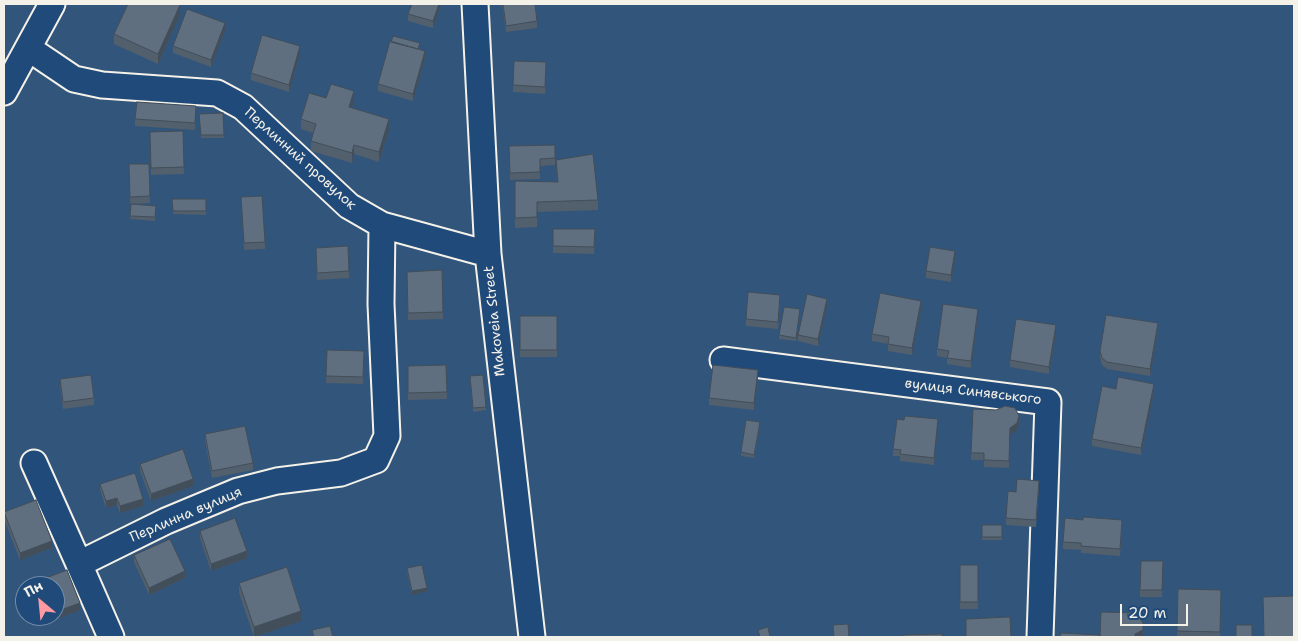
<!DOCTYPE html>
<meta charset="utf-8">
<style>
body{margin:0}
#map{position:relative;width:1298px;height:641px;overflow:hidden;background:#32557c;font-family:"Shantell Sans",sans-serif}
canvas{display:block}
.frame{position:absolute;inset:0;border:5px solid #f4f1e8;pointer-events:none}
.north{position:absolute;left:15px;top:576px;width:50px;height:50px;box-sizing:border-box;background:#1f4a7a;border:1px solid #748da6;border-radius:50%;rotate:332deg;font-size:14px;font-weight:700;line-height:20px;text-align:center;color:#f4f1e8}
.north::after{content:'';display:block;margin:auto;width:18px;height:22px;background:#ff9aa2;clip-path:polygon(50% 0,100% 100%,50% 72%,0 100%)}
.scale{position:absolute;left:1120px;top:604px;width:68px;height:22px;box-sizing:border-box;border:2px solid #f4f1e8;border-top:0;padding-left:6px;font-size:15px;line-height:18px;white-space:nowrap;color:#f4f1e8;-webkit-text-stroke:4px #1f4a7a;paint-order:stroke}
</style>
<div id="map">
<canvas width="1298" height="641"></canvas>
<div class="frame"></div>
<div class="north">Пн</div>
<div class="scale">20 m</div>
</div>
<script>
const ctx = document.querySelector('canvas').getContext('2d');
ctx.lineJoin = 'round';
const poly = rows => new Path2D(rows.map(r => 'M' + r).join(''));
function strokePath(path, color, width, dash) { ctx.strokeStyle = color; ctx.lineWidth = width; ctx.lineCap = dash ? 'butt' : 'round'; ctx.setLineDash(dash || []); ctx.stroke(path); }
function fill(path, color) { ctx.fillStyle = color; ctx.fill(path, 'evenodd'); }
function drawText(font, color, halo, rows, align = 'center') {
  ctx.font = font + ' "Shantell Sans",sans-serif'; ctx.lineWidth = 5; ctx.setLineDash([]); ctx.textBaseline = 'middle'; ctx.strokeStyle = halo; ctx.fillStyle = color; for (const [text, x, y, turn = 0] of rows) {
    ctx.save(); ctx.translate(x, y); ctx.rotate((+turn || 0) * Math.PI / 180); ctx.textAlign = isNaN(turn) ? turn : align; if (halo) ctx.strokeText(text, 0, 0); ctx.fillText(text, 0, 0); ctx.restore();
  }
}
const minor = poly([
 [475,4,488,254,532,637],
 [28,48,74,79,102,85,217,93,243,107,349,206,382,225,488,254],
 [4,92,52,4],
 [723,360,1048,402,1040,637],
 [34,463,79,564],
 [111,637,79,564,166,521,238,491,277,481,341,473,376,460,387,436,381,304,382,225]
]);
const wall = poly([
 [412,4,441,4,433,28,408,21,408,14],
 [502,4,535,4,537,21,537,28,506,32],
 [180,15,158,64,114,44,114,34],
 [225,30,211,67,173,53,173,46],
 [420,47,419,50,425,58,413,101,378,91,378,84],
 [300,53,289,92,251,80,251,73],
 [546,69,545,94,513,92,513,85],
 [326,98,354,101,352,108,389,129,379,162,354,154,352,163,311,151,311,141,313,133,301,129,301,119],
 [196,113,195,130,135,126,135,119],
 [223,113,224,138,201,138,199,117],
 [183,131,184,174,151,175,150,132],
 [555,145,555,165,540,166,540,179,510,180,509,146],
 [556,160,598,200,598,210,537,212,537,227,515,228,515,181,557,182],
 [129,164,149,164,150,203,130,204],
 [241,197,265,242,265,249,244,250],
 [172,199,206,199,206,215,173,214],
 [131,204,156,206,155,221,130,219],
 [553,229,595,229,594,254,553,253],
 [316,255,349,271,349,278,317,280],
 [955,258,951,282,926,278,926,271],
 [442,270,443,319,408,320,407,272],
 [780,302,778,329,746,326,746,319],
 [827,306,818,346,798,341,798,335],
 [921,308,912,355,888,351,888,344,872,341,872,334],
 [800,313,796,341,779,339,779,335],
 [520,316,557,316,557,357,520,357],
 [978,316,971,368,947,364,947,358,937,356,937,349],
 [1158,330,1150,376,1107,369,1102,365,1100,358,1100,351],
 [1056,332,1049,374,1010,367,1010,360],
 [327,350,364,351,363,384,326,383],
 [446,365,447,399,408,400,408,366],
 [758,377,754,410,709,405,709,398],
 [60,379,94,398,94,405,63,409,60,386],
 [470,379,486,407,486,410,473,412],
 [1116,389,1154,391,1141,455,1092,446,1092,439],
 [1019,423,1017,430,1010,435,1009,468,984,467,984,460,971,460,971,453],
 [760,426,754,458,741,456,741,452],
 [938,426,934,465,900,461,900,456,893,456,893,449],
 [205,434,253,463,253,470,212,478,205,441],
 [140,464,193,486,151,501,140,471],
 [100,484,143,506,120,513,117,505,106,508,100,490],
 [1039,488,1036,527,1006,525,1006,518,1016,492],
 [4,512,52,548,20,560,4,519],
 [982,525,1002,525,1002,540,982,540],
 [1122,527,1120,556,1081,553,1081,550,1063,549,1063,542],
 [200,531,247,558,211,571,200,538],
 [134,555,185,578,149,595,134,562],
 [1163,561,1162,597,1140,597,1140,590],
 [960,565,978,565,978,609,960,609],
 [407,568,427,591,412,595,407,572],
 [67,570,80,603,80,610,46,623,43,616,55,616,55,586,33,586,33,583],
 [239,583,301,621,254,637,239,593],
 [1178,589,1221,590,1220,637,1177,637]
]);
const shadedWall = poly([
 [439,4,441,4,433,28,433,21],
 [180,5,180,15,158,64,158,54],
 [225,23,225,30,211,67,211,60],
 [300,46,300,53,289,92,289,85],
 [425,51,425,58,413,101,413,94],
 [354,91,354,101,349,117,349,107],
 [389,119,389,129,379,162,379,152],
 [354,145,354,154,352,163,352,153],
 [955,251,955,258,951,282,951,275],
 [827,299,827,306,818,346,818,339],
 [921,301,921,308,912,355,912,348],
 [978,309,978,316,971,368,971,361],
 [1158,323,1158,330,1150,376,1150,369],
 [1056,325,1056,332,1049,374,1049,367],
 [758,370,758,377,754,410,754,403],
 [1154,384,1154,391,1141,455,1141,448],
 [1019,416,1019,423,1017,430,1010,435,1009,468,1010,428],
 [938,419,938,426,934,465,934,458],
 [193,479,193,486,151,501,151,494],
 [117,498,117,505,106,508,106,501],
 [143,499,143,506,120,513,120,506],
 [52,541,52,548,20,560,20,553],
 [247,551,247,558,211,571,211,564],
 [185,571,185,578,149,595,149,588],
 [427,588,427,591,412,595,412,591],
 [80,603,80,610,46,623,46,616,55,616,55,612],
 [301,611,301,621,254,637,254,627],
 [1143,630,1143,637,1135,637,1135,634]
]);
const building = poly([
 [128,4,177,4,180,5,158,54,114,34,128,4],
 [412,4,439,4,433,21,408,14,412,4],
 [503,4,535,4,537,21,506,26,503,4],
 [187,9,225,23,211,60,173,46,187,9],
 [262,35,300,46,289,85,251,73,262,35],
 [393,36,420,43,418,49,391,42,393,36],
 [390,41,425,51,413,94,378,84,390,41],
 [514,61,546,62,545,87,513,85,514,61],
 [331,84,354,91,349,107,389,119,379,152,354,145,352,153,311,141,316,124,301,119,309,93,326,98,331,84],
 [137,102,196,106,195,123,135,119,137,102],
 [223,113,224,135,201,135,199,114,223,113],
 [183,131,184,167,151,168,150,132,183,131],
 [555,145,555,158,540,159,540,172,510,173,509,146,555,145],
 [593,154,598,200,537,202,537,217,515,218,515,181,558,182,556,160,593,154],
 [129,164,149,164,150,196,130,197,129,164],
 [262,196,265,242,244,243,241,197,262,196],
 [172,199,206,199,206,211,173,211,172,199],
 [131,204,156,206,155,217,130,216,131,204],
 [553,229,595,229,594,247,553,246,553,229],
 [348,246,349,271,317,273,316,248,348,246],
 [930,247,955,251,951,275,926,271,930,247],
 [442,270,443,312,408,313,407,272,442,270],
 [748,292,780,295,778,322,746,319,748,292],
 [880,293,921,301,912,348,888,344,889,337,872,334,880,293],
 [807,294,827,299,818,339,798,335,807,294],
 [943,304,978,309,971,361,947,358,949,351,937,349,943,304],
 [784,307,800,309,796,338,779,335,784,307],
 [1106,315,1158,323,1150,369,1107,362,1102,358,1100,351,1106,315],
 [520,316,557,316,557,350,520,350,520,316],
 [1016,319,1056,325,1049,367,1010,360,1016,319],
 [327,350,364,351,363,377,326,376,327,350],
 [446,365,447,392,408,393,408,366,446,365],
 [713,365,758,370,754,403,709,398,713,365],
 [91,375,94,398,63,402,60,379,91,375],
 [483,375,486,407,473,408,470,376,483,375],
 [1118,377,1154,384,1141,448,1092,439,1102,386,1116,389,1118,377],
 [1005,406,1015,408,1019,416,1017,423,1010,428,1009,461,984,460,984,453,971,453,973,409,996,410,1005,406],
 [905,416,938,419,934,458,900,454,901,450,893,449,897,419,904,420,905,416],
 [746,420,760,422,754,455,741,452,746,420],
 [245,426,253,463,212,471,205,434,245,426],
 [183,449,193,479,151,494,140,464,183,449],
 [135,473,143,499,120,506,117,498,106,501,100,484,135,473],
 [1017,479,1039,481,1036,520,1006,518,1008,491,1016,492,1017,479],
 [36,500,52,541,20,553,4,512,36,500],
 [1083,517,1122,520,1120,549,1081,546,1081,543,1063,542,1065,518,1083,520,1083,517],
 [235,518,247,551,211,564,200,531,235,518],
 [982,525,1002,525,1002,537,982,537,982,525],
 [170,539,185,571,149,588,134,555,170,539],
 [1141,561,1163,561,1162,590,1140,590,1141,561],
 [422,565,427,588,412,591,407,568,422,565],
 [960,565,978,565,978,602,960,602,960,565],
 [287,567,301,611,254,627,239,583,287,567],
 [67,570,80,603,55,612,55,586,34,586,33,583,67,570],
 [1178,589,1221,590,1220,632,1177,631,1178,589],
 [1294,596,1294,637,1264,637,1263,597,1294,596],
 [1101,612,1136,613,1143,623,1143,630,1135,634,1135,637,1100,637,1101,612],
 [1010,617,1011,637,966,637,966,619,1010,617],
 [848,624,849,637,834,637,833,625,848,624],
 [1236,625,1252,625,1252,637,1236,637,1236,625],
 [330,626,333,637,314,637,312,630,330,626],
 [768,627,770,637,760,637,758,630,768,627],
 [1061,633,1099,635,1099,637,1060,637,1061,633],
 [942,634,942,637,903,637,903,635,942,634]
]);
const streetNames = [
 ["Перлинний провулок",300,159,42],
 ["Makoveia Street",495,321,-96],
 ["вулиця Синявського",973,392,7],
 ["Перлинна вулиця",186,515,-23]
];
strokePath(minor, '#f4f1e8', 29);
strokePath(minor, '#1f4a7a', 25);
fill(wall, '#525f6d');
fill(shadedWall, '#424e59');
fill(building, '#5f6f7f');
strokePath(building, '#424e59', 1);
drawText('14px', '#f4f1e8', '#1f4a7a', streetNames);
</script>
